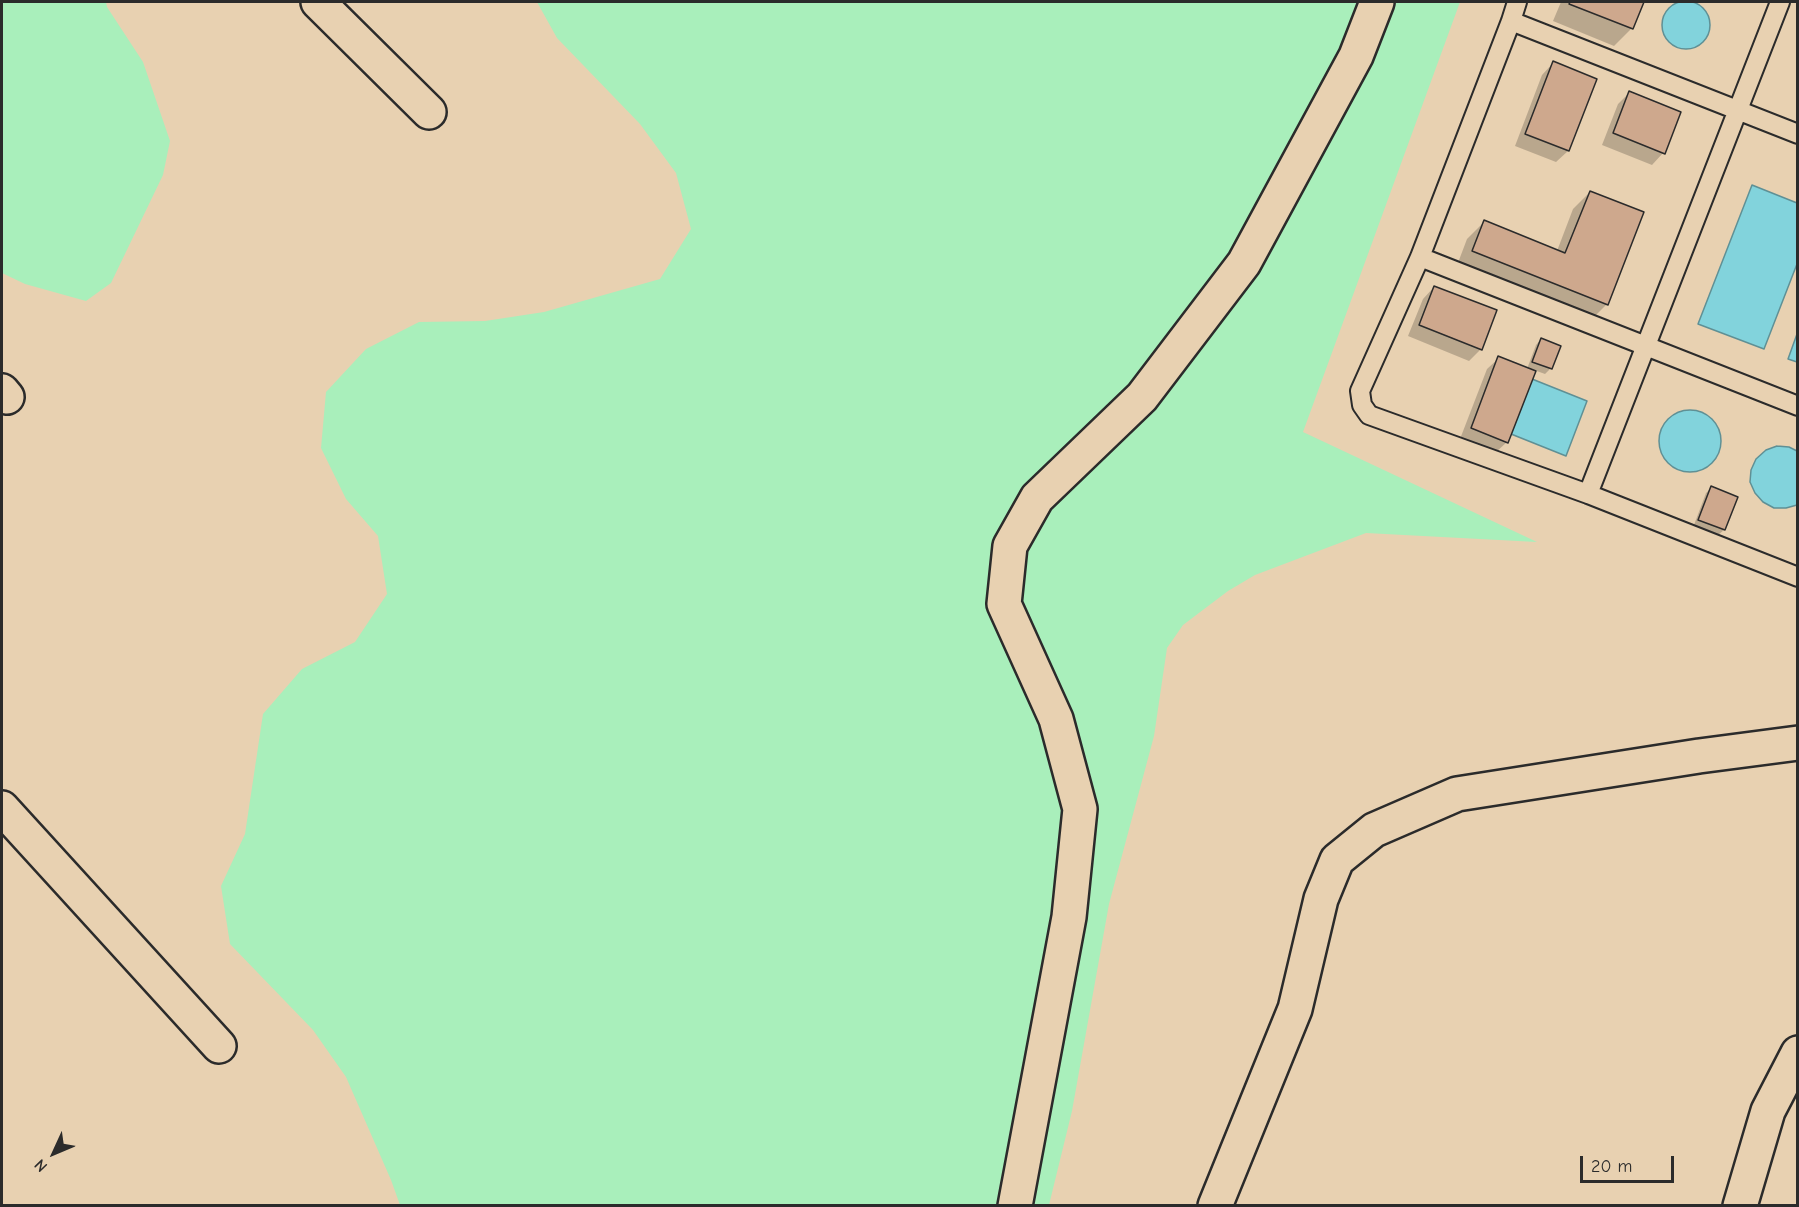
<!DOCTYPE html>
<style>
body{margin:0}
#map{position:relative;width:1799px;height:1207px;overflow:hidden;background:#e8d1b1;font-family:"Comic Neue",sans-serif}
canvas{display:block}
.frame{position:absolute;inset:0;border:3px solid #2b2b2b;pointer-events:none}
.north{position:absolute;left:24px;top:1123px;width:60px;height:60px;-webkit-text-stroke:4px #e8d1b1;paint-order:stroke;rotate:226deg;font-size:16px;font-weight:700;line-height:24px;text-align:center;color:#2b2b2b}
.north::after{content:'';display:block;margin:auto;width:21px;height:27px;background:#2b2b2b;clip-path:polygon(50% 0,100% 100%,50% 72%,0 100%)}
.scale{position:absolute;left:1580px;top:1156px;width:94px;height:27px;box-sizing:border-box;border:3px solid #2b2b2b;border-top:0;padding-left:8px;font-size:18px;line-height:21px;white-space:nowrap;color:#2b2b2b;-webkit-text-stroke:4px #e8d1b1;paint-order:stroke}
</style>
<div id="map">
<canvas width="1799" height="1207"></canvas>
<div class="frame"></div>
<div class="north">N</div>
<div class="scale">20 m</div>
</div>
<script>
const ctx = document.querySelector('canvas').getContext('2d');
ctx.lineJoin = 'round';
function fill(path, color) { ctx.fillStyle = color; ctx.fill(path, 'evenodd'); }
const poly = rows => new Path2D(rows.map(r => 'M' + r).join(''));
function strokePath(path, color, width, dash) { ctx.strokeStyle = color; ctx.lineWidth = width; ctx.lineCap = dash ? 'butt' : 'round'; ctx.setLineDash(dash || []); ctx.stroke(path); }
const green = poly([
 [2,2,106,2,107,7,143,62,170,141,163,175,111,283,86,301,25,284,2,273],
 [537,2,1460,2,1303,432,1537,542,1366,533,1255,575,1228,591,1183,625,1167,648,1154,736,1109,904,1072,1111,1049,1205,400,1205,391,1180,346,1077,313,1030,230,944,221,886,245,834,263,714,302,669,355,642,387,594,378,536,346,499,321,448,326,392,366,349,419,322,485,321,544,312,660,279,691,229,676,173,640,124,557,38]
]);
const water = poly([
 '1662 25a24 24 0 1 1 48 0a24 24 0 1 1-48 0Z',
 [1752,185,1797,203,1797,264,1764,349,1698,324,1752,185],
 [1797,334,1797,362,1788,359,1797,334],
 [1532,379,1587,401,1566,456,1511,434,1532,379],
 '1659 441a31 31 0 1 1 62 0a31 31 0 1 1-62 0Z',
 [1777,446,1789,447,1797,451,1797,505,1786,508,1774,508,1763,502,1755,493,1750,482,1751,470,1756,459,1766,450,1777,446]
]);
const shadow = poly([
 [1561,2,1642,2,1631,29,1614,46,1553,21],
 [1553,63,1595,80,1568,151,1556,162,1515,146,1542,75],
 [1629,93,1663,153,1652,165,1602,145,1618,104],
 [1590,192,1607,304,1590,321,1456,268,1467,239,1484,222,1557,251,1573,209],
 [1434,287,1481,349,1469,361,1408,336,1423,299],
 [1541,339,1559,346,1550,369,1545,374,1534,370,1507,442,1495,453,1460,439,1487,369,1499,358,1527,369,1536,345],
 [1711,488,1724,530,1718,535,1694,525,1706,493]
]);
const building = poly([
 [1570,2,1644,2,1633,29,1569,4,1570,2],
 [1553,61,1597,79,1569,151,1525,134,1553,61],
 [1629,91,1681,112,1665,154,1613,133,1629,91],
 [1590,191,1644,212,1608,305,1472,251,1484,220,1565,253,1590,191],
 [1434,286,1497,310,1482,350,1419,325,1434,286],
 [1541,338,1561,346,1552,369,1532,362,1541,338],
 [1498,356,1536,371,1508,443,1471,428,1498,356],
 [1711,486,1738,497,1725,530,1698,520,1711,486]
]);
const service = poly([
 [1517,2,1511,21,1420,257,1360,391,1362,405,1369,415,1588,494,1798,577],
 [1511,21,1798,134],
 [1420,257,1798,406],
 [1588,494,1780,2]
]);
const minor = poly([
 [318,2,429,112],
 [2,391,7,397],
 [2,808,219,1046],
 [1015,1206,1069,917,1080,809,1056,719,1004,604,1010,546,1037,498,1142,397,1244,263,1356,56,1377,2],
 [1215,1206,1295,1009,1321,899,1337,860,1374,830,1457,794,1699,756,1798,743],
 [1740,1206,1768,1111,1798,1053]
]);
fill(green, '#a9efbb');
fill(water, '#82d3dc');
strokePath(water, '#5f9095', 1.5);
fill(shadow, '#0003');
fill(building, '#cea88d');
strokePath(building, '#2b2b2b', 1.5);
strokePath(service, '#2b2b2b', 22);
strokePath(minor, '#2b2b2b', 38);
strokePath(service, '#e8d1b1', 18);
strokePath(minor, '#e8d1b1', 33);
</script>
